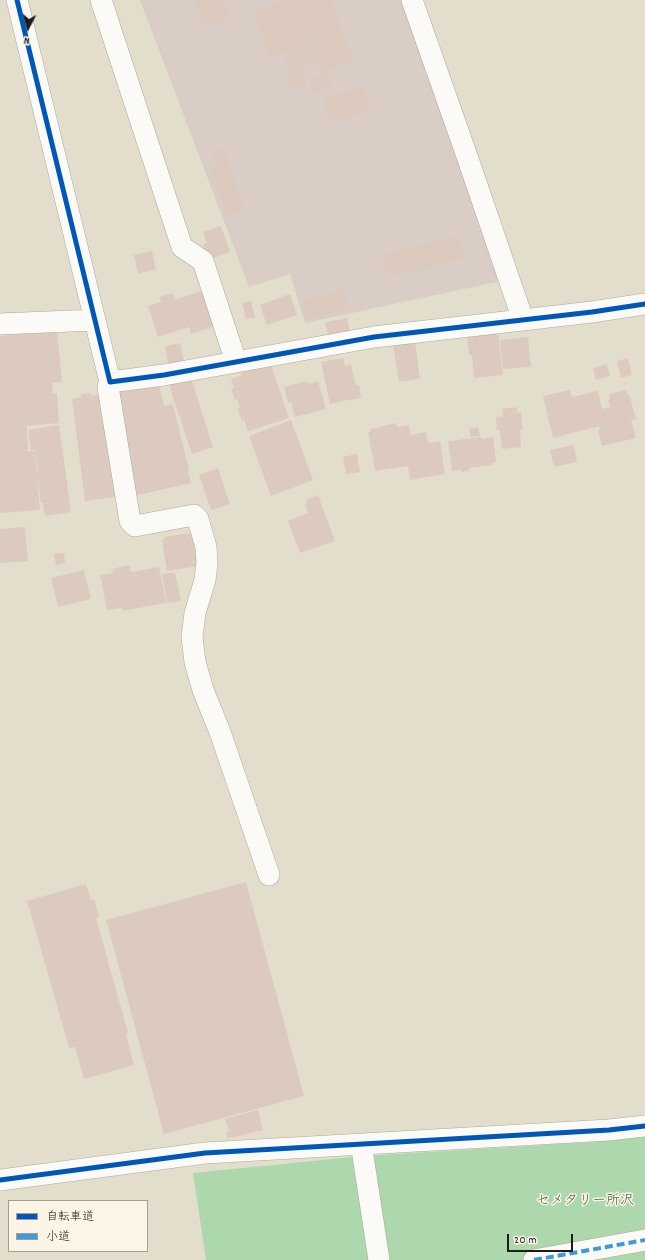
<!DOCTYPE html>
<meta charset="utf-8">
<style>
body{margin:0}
#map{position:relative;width:645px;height:1260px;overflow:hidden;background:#e3decc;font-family:Dekko,"Klee One",sans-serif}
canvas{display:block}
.legend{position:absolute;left:8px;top:1200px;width:140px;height:52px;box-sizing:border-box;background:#fcf5e5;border:1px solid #a29e95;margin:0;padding:5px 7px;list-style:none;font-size:12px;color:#1c1c1c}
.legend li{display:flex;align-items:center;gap:8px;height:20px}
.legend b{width:20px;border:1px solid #a29e95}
.north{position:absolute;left:8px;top:8px;width:40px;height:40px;-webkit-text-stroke:3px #fcf5e5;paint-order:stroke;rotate:186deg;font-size:11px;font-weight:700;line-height:16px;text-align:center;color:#1c1c1c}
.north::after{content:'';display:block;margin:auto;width:14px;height:18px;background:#1c1c1c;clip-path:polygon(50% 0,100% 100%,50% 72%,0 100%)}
.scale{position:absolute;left:507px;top:1234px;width:66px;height:18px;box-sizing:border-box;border:2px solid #1c1c1c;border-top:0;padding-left:5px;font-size:12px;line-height:14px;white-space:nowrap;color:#1c1c1c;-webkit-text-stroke:3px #fcf5e5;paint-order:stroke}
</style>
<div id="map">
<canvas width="645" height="1260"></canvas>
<ul class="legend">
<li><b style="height:5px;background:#0057b8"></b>自転車道</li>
<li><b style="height:5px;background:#3c9bdf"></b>小道</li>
</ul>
<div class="north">N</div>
<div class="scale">20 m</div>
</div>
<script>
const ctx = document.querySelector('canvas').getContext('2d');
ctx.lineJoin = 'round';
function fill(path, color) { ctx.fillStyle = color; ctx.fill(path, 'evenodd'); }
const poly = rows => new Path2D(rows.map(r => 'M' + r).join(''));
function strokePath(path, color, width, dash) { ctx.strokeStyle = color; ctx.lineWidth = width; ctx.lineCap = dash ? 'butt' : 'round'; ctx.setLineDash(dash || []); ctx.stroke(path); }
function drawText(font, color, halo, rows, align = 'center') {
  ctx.font = font + ' Dekko,"Klee One",sans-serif'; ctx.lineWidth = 3; ctx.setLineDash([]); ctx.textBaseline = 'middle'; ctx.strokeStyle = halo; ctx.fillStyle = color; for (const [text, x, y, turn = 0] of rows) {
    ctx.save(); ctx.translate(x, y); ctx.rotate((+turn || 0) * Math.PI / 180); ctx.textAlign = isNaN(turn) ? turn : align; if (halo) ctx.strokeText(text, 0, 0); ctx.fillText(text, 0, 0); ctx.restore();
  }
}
const industrial = poly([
 [140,0,404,0,501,281,305,323,290,274,249,287]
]);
const green = poly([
 [645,1136,645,1260,206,1260,193,1173,363,1156,593,1142]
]);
const building = poly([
 [194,0,224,0,231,18,205,27],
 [285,0,331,0,353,60,322,71,311,42,270,57,253,11],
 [310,46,316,63,293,71,292,69,289,70,284,56],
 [302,70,306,84,290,89,289,87,287,87,283,76],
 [327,73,332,87,314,94,308,80],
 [364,87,371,112,329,122,323,97],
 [223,148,245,210,227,217,209,167,217,164,213,152],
 [221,226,230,252,208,260,203,244,207,243,203,232],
 [460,235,466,258,387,277,381,255],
 [152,251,156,269,138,274,134,255],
 [343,289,349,308,307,320,301,301],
 [204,290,216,326,191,334,189,327,158,337,148,306,161,302,159,297,173,293,175,300],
 [290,294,297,315,267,325,260,305],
 [251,301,255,317,246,319,242,303],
 [347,318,351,335,329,339,325,322],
 [57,331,62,382,52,383,53,394,57,393,59,423,27,426,28,451,35,451,37,473,38,472,35,450,31,450,28,430,59,425,71,512,45,516,43,503,41,503,37,475,40,510,0,513,0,336],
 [498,333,503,375,474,378,472,355,469,355,467,336],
 [528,337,531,367,503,369,500,340],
 [415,341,420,379,399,382,393,344],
 [180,343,184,362,168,365,165,346],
 [343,358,345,366,351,365,356,385,359,385,361,398,341,401,341,402,330,404,321,362],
 [628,358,632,375,621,378,617,361],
 [270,362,289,418,248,431,244,420,242,421,237,408,240,407,237,399,235,400,231,389,234,388,231,379,241,376,240,372],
 [607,364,610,376,596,380,593,368],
 [191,378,213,447,192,454,169,385],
 [307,381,308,384,318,381,326,409,295,417,291,402,288,403,284,387],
 [159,383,164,406,173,404,189,470,188,470,191,483,134,496,112,394],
 [570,390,572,397,598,391,602,409,610,407,608,400,610,399,609,394,626,390,627,395,629,394,636,419,631,420,636,438,602,446,598,430,600,430,599,426,553,438,543,396],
 [91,393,92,396,101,394,115,497,85,501,72,399,81,397,81,394],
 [517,407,517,413,521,412,523,429,520,429,521,447,502,449,500,430,497,430,496,417,503,416,502,409],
 [291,420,313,480,271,496,249,436],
 [396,423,397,427,409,425,410,435,426,432,428,443,440,441,445,474,410,480,408,466,375,471,368,432,370,432,370,429],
 [478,427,480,436,471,437,469,429],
 [482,437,482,439,493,437,496,462,492,463,492,465,469,468,469,471,462,472,462,470,452,471,448,441],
 [574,445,577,462,554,467,550,450],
 [357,454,360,472,346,474,343,457],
 [218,468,230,504,211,510,199,475],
 [318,495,335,541,300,553,288,521,308,513,305,505,307,504,306,500],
 [25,527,28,561,0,563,0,529],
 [192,533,198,566,167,571,162,540,164,540,164,537],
 [64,553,65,563,56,565,54,554],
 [129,565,131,572,159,567,166,603,122,611,121,608,107,610,100,575,113,573,112,569],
 [84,570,91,599,58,607,51,578],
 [175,572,181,601,167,603,162,574],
 [246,882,304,1096,164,1134,106,920],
 [86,884,91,900,94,899,99,917,96,918,128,1033,126,1033,134,1065,84,1079,75,1047,69,1048,27,901],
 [258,1110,263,1130,234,1137,227,1138,226,1133,229,1132,225,1119]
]);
const minor = poly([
 [17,0,110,382,164,375,374,337,592,312,645,304],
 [101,0,182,247,203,261,236,362],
 [412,0,468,159,523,320],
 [0,324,95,320],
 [110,382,108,387,130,521,135,526,194,515,198,519,206,547,207,563,205,580,195,613,192,637,195,662,203,690,220,732,269,875],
 [363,1156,379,1260],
 [0,1180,205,1153,609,1130,645,1126],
 [534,1260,645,1240]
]);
const quiet = poly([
 [534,1260,645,1240]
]);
const cycleway = poly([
 [17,0,110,382,164,375,374,337,592,312,645,304],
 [0,1180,205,1153,609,1130,645,1126]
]);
const parkNames = [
 ["セメタリー所沢",585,1202]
];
fill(industrial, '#d9cdc5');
fill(green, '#add7ac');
fill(building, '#dccabf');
strokePath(minor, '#aba89d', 22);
strokePath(minor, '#fbfaf7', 21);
strokePath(quiet, '#3c9bdf', 4, [8, 4]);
strokePath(cycleway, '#0057b8', 5);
drawText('14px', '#3f5b45', '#fcf5e5', parkNames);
</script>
